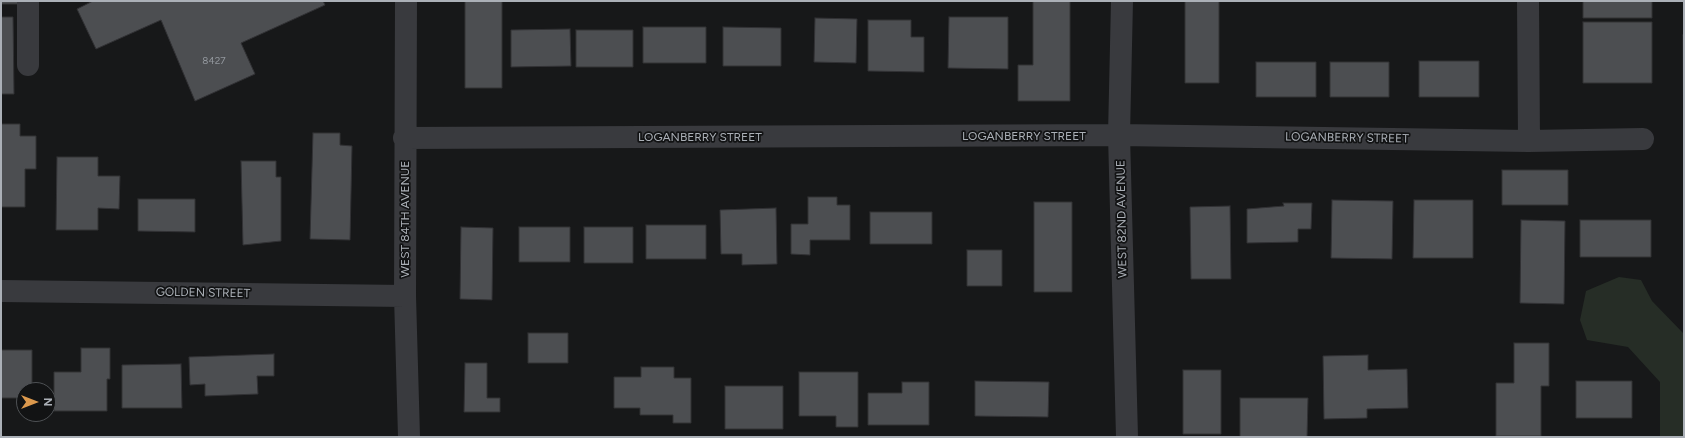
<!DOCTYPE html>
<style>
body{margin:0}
#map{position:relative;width:1685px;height:438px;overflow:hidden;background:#171819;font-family:Figtree,sans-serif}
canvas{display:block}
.frame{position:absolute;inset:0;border:2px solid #abb0b7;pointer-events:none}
.north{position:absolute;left:16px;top:382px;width:40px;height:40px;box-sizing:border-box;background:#121314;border:1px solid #4f5255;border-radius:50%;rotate:90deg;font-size:11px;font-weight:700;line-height:16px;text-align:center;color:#abb0b7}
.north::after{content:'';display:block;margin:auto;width:14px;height:18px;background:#dc994d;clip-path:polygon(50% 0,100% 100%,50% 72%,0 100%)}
</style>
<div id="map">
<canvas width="1685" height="438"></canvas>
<div class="frame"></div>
<div class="north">N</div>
</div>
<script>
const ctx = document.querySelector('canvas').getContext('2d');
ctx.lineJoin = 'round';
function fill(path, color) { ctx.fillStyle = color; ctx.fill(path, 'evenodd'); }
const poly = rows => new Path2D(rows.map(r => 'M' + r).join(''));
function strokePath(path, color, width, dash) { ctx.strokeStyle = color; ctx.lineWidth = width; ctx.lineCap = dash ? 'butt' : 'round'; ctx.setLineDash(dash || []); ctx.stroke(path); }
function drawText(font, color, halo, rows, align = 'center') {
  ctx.font = font + ' Figtree,sans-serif'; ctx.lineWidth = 3.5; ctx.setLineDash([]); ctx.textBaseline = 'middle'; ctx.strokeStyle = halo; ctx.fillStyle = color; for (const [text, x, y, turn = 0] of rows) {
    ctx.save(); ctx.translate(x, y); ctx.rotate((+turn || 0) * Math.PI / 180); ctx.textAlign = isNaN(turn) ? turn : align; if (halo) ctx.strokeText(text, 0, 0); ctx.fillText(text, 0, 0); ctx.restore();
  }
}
const green = poly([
 [1619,277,1641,280,1652,301,1684,334,1684,437,1660,437,1660,382,1628,347,1587,340,1580,320,1586,291]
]);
const building = poly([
 [1,1,18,1,18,4,1,4,1,1],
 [93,1,323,1,325,5,241,43,255,74,195,101,161,20,96,49,77,9,93,1],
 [465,1,502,1,502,88,465,88,465,1],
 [1033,1,1070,1,1070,101,1018,101,1018,65,1033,65,1033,1],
 [1185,1,1219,1,1219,83,1185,83,1185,1],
 [1583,1,1652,1,1652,18,1583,18,1583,1],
 [1,17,13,17,14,94,1,94,1,17],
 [949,17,1008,17,1008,69,948,68,949,17],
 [815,18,857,19,856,63,814,62,815,18],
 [868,20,911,20,911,37,924,37,924,72,868,71,868,20],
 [1583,22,1652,22,1652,83,1583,83,1583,22],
 [643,27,706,27,706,63,643,63,643,27],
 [723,27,781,28,781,66,723,66,723,27],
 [570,29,571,66,511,67,511,30,570,29],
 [576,30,633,30,633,67,576,67,576,30],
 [1683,35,1684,35,1684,183,1684,182,1683,35],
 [1419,61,1479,61,1479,97,1419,97,1419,61],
 [1256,62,1316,62,1316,97,1256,97,1256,62],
 [1330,62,1389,62,1389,97,1330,97,1330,62],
 [1,124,20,124,20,136,36,136,36,169,25,169,25,207,1,207,1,124],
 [313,133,340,133,340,145,352,146,350,240,310,239,313,133],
 [57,157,98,157,98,176,120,176,119,209,98,208,98,230,56,230,57,157],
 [241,161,276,161,276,177,281,177,281,241,243,245,241,161],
 [1502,170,1568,170,1568,205,1502,205,1502,170],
 [808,197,837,197,837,205,850,205,850,240,810,240,810,255,791,254,791,224,808,224,808,197],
 [138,199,195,199,195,232,138,231,138,199],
 [1332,200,1393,201,1392,259,1331,258,1332,200],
 [1414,200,1473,200,1473,258,1413,258,1414,200],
 [1034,202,1072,202,1072,292,1034,292,1034,202],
 [1283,203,1312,203,1311,229,1298,229,1298,242,1247,243,1247,209,1284,206,1283,203],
 [1230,206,1231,279,1191,279,1190,207,1230,206],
 [776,208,777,264,742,265,742,254,721,254,720,210,776,208],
 [870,212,932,212,932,244,870,244,870,212],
 [1521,220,1565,221,1564,304,1520,303,1521,220],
 [1580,220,1651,220,1651,257,1580,257,1580,220],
 [646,225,706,225,706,259,646,259,646,225],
 [461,227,493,228,492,300,460,299,461,227],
 [519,227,570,227,570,262,519,262,519,227],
 [584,227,633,227,633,263,584,263,584,227],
 [967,250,1002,250,1002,286,967,286,967,250],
 [528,333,568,333,568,363,528,363,528,333],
 [1514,343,1549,343,1549,386,1541,386,1541,436,1496,436,1496,383,1514,383,1514,343],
 [81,348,110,348,110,379,107,379,107,411,54,411,54,372,81,372,81,348],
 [1,350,32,350,32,390,24,390,24,398,1,398,1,350],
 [274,354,274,376,257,376,258,394,205,396,205,384,190,385,189,357,274,354],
 [1368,355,1368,370,1407,369,1408,408,1367,409,1367,418,1324,419,1323,356,1368,355],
 [465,363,487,363,487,398,500,398,500,412,464,412,465,363],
 [181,364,182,408,122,408,122,365,181,364],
 [641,367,674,367,674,378,691,378,691,423,673,423,673,415,640,415,640,408,614,408,614,377,641,377,641,367],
 [1183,370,1221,370,1221,434,1183,434,1183,370],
 [799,372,858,372,858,427,836,427,836,416,799,416,799,372],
 [975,381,1049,382,1048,417,975,416,975,381],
 [1576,381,1632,381,1632,418,1576,418,1576,381],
 [902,382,929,382,929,425,868,425,868,393,902,393,902,382],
 [725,386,783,386,783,429,725,429,725,386],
 [1240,398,1308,398,1307,437,1240,437,1240,398]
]);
const minor = poly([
 [406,1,405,296,409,437],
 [1122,1,1119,135,1127,437],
 [1528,1,1529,141],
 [28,65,28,1],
 [404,138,1119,135,1529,141,1643,139],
 [1,291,405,296]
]);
const numberNames = [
 ["8427",214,61]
];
const streetNames = [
 ["LOGANBERRY STREET",1024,136],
 ["LOGANBERRY STREET",700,137],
 ["LOGANBERRY STREET",1347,138,1],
 ["WEST 84TH AVENUE",405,219,-90],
 ["WEST 82ND AVENUE",1122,219,-91],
 ["GOLDEN STREET",203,293,1]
];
fill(green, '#262d26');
fill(building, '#4c4e51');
strokePath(building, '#323235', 1);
strokePath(minor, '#393a3e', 22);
drawText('10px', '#93989e', null, numberNames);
drawText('12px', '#abb0b7', '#121314', streetNames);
</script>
